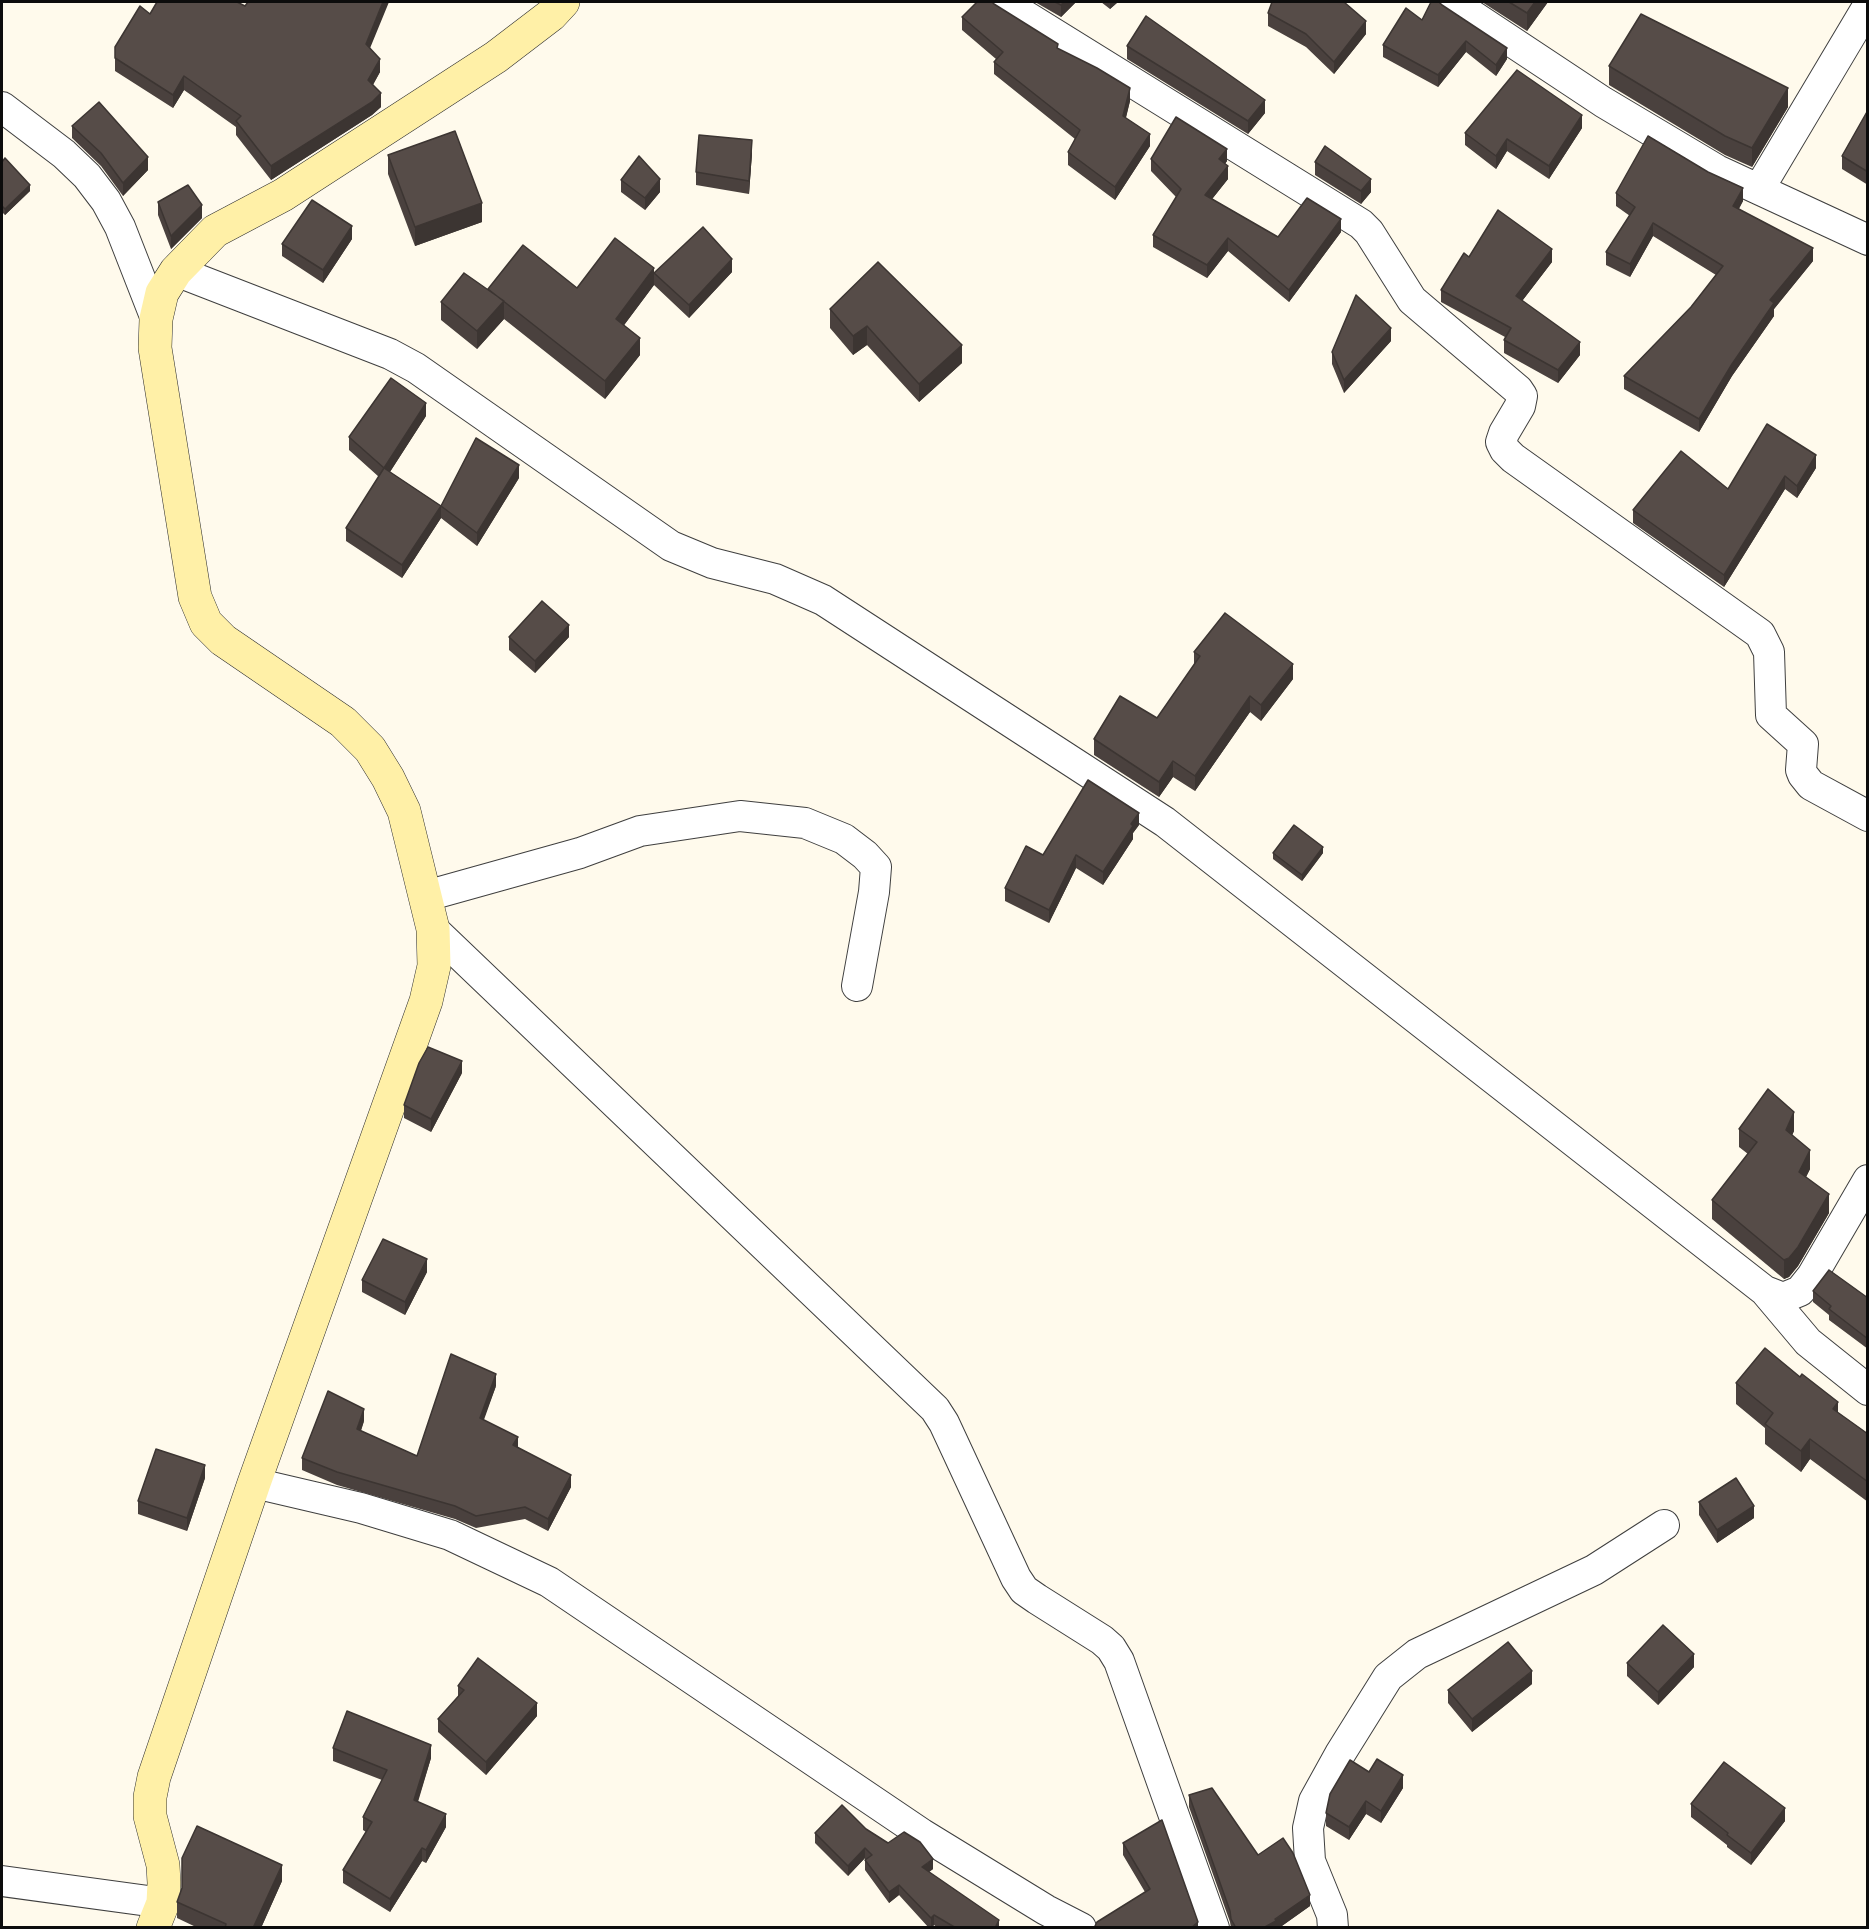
<!DOCTYPE html>
<style>
body{margin:0}
#map{position:relative;width:1869px;height:1929px;overflow:hidden;background:#fffaec;font-family:"Source Serif 4",serif}
canvas{display:block}
.frame{position:absolute;inset:0;border:3px solid #0c0c0c;pointer-events:none}
</style>
<div id="map">
<canvas width="1869" height="1929"></canvas>
<div class="frame"></div>
</div>
<script>
const ctx = document.querySelector('canvas').getContext('2d');
ctx.lineJoin = 'round';
const poly = rows => new Path2D(rows.map(r => 'M' + r).join(''));
function strokePath(path, color, width, dash) { ctx.strokeStyle = color; ctx.lineWidth = width; ctx.lineCap = dash ? 'butt' : 'round'; ctx.setLineDash(dash || []); ctx.stroke(path); }
function fill(path, color) { ctx.fillStyle = color; ctx.fill(path, 'evenodd'); }
const street = poly([
 [1003,2,1361,224,1369,232,1412,300,1518,390,1522,396,1520,406,1504,433,1501,442,1505,450,1513,458,1760,634,1769,652,1771,715,1803,744,1801,770,1803,775,1811,785,1868,816],
 [1452,2,1603,102,1717,170,1868,240],
 [2,107,64,154,87,176,106,201,120,227,156,319],
 [1759,189,1868,6],
 [176,271,390,354,416,368,671,546,712,563,775,579,823,600,1165,822,1765,1291,1783,1298,1800,1291,1812,1276,1868,1180],
 [426,896,580,853,640,831,740,816,805,823,844,839,865,855,876,867,874,892,857,986],
 [433,929,935,1409,944,1423,1016,1578,1024,1590,1037,1599,1102,1640,1111,1648,1119,1661,1214,1928],
 [1765,1291,1808,1342,1868,1390],
 [254,1483,361,1508,450,1535,549,1582,922,1834,1046,1910,1081,1928],
 [2,1881,163,1903],
 [1333,1928,1332,1915,1310,1861,1308,1828,1314,1801,1340,1754,1388,1677,1417,1654,1594,1570,1664,1525]
]);
const secondary = poly([
 [153,1928,163,1903,164,1883,163,1865,150,1816,150,1797,154,1777,254,1483,426,1001,434,966,433,929,404,811,388,778,370,749,343,722,223,640,206,623,195,597,155,348,156,319,162,293,176,271,215,231,283,195,496,57,551,15,563,2]
]);
const wall = poly([
 [1035,2,1076,2,1061,17],
 [1101,2,1118,2,1110,9],
 [1482,2,1548,2,1527,31],
 [994,4,1058,49,1130,101,1126,118,1150,146,1115,200,1068,165,1068,152,1075,139,994,74,994,62,996,59,962,30,962,17],
 [245,6,370,48,380,72,373,85,381,107,372,115,271,180,236,135,236,127,184,90,173,108,115,71,115,47,150,14],
 [1268,13,1366,34,1334,74,1306,47,1268,26],
 [1422,20,1507,59,1496,76,1466,52,1438,87,1383,57,1383,45],
 [1127,46,1265,113,1248,134,1127,59],
 [1609,66,1788,107,1752,167,1725,155,1609,85],
 [1868,110,1868,185,1842,169,1842,156],
 [72,126,148,170,123,196,101,166,72,138],
 [1582,128,1549,179,1507,151,1496,169,1465,145,1465,133],
 [752,153,749,194,696,185,696,172],
 [388,155,482,222,415,246,388,174],
 [1151,159,1227,161,1225,164,1228,179,1212,199,1278,237,1341,232,1289,302,1228,251,1207,278,1153,247,1153,235,1176,197,1151,171],
 [2,162,30,191,5,215,2,212],
 [1315,162,1371,192,1361,204,1315,175],
 [621,180,660,192,645,210,621,192],
 [1616,193,1743,201,1739,209,1813,261,1774,309,1774,316,1732,376,1699,432,1624,389,1624,376,1691,307,1716,275,1653,236,1630,277,1606,265,1606,252,1630,216,1616,206],
 [158,202,202,218,171,249,158,215],
 [352,239,323,283,282,256,282,244],
 [1469,257,1552,262,1522,301,1580,355,1558,383,1504,353,1504,340,1505,337,1441,302,1441,290],
 [732,272,689,318,654,285,624,325,640,355,605,399,504,319,477,349,441,320,441,302,488,290,577,288,654,273],
 [830,309,962,363,919,402,867,345,853,355,830,328],
 [1391,341,1344,393,1332,364,1332,352],
 [426,416,390,472,441,506,519,478,477,546,441,518,402,578,346,541,346,528,379,477,349,450,349,437],
 [1816,468,1797,498,1785,489,1724,587,1633,523,1633,510,1728,489],
 [509,637,569,637,535,673,509,650],
 [1194,652,1293,679,1261,721,1250,712,1195,791,1173,777,1159,797,1094,755,1094,739,1157,718,1194,665],
 [1139,825,1133,833,1133,839,1103,885,1076,868,1049,923,1005,901,1005,888,1043,855],
 [1273,853,1323,853,1302,881,1273,859],
 [462,1073,431,1132,404,1118,404,1105],
 [1739,1129,1794,1131,1792,1135,1810,1169,1806,1177,1829,1213,1798,1266,1789,1277,1784,1279,1712,1219,1712,1200,1748,1154,1739,1147],
 [427,1272,405,1315,362,1292,362,1280],
 [1813,1291,1868,1298,1868,1349,1829,1320,1829,1315,1813,1302],
 [1736,1383,1838,1413,1868,1434,1868,1502,1810,1459,1801,1472,1765,1444,1765,1428,1736,1404],
 [496,1386,483,1420,518,1447,571,1487,548,1531,525,1519,476,1528,455,1519,337,1485,302,1470,302,1458,364,1421,361,1431,417,1456],
 [205,1478,187,1531,138,1514,138,1501],
 [1699,1502,1754,1518,1717,1543,1699,1515],
 [1627,1663,1694,1667,1658,1705,1627,1676],
 [1532,1684,1472,1732,1448,1703,1448,1690],
 [458,1686,537,1716,486,1775,438,1732,438,1719,458,1697],
 [333,1748,431,1758,418,1802,446,1827,426,1863,422,1861,390,1912,343,1883,343,1870,366,1832,363,1830,363,1817,382,1780,333,1761],
 [1369,1772,1403,1788,1381,1823,1366,1814,1349,1840,1326,1826,1326,1813],
 [1189,1795,1258,1855,1310,1906,1279,1928,1231,1928,1230,1922,1189,1807],
 [1691,1804,1785,1821,1751,1865,1727,1847,1727,1845,1691,1817],
 [866,1829,888,1843,933,1869,929,1872,999,1928,938,1928,934,1925,932,1928,929,1928,899,1895,889,1903,865,1870,865,1858,848,1876,815,1843,815,1833],
 [1123,1843,1198,1928,1145,1892,1123,1855],
 [282,1881,261,1928,198,1928,177,1918,177,1902]
]);
const shadedWall = poly([
 [383,2,389,2,366,58,366,44],
 [1064,2,1076,2,1061,17,1061,5],
 [1110,2,1118,2,1110,9],
 [1535,2,1548,2,1527,31,1527,13],
 [1366,21,1366,34,1334,74,1334,62],
 [1466,41,1466,52,1438,87,1438,75],
 [1507,48,1507,59,1496,76,1496,65],
 [380,59,380,72,368,93,368,80],
 [184,76,184,90,173,108,173,95],
 [1130,88,1130,101,1123,128,1123,116],
 [1788,88,1788,107,1752,167,1752,148],
 [381,93,381,107,372,115,271,180,271,166],
 [1265,100,1265,113,1248,134,1248,121],
 [1582,115,1582,128,1549,179,1549,166],
 [1150,134,1150,146,1115,200,1115,187],
 [1507,139,1507,151,1496,169,1496,156],
 [752,140,752,153,749,194,749,181],
 [1227,149,1227,161,1219,172,1219,159],
 [148,157,148,170,123,196,123,183],
 [1228,166,1228,179,1205,208,1205,195],
 [660,179,660,192,645,210,645,198],
 [1371,179,1371,192,1361,204,1361,191],
 [30,185,30,191,5,215,5,209],
 [1743,188,1743,201,1733,218,1733,206],
 [482,203,482,222,415,246,415,227],
 [202,205,202,218,171,249,171,236],
 [1341,219,1341,232,1289,302,1289,290],
 [1653,223,1653,236,1630,277,1630,264],
 [352,226,352,239,323,283,323,270],
 [1228,238,1228,251,1207,278,1207,265],
 [1813,248,1813,261,1774,309,1774,316,1732,376,1699,432,1699,419,1770,300],
 [1552,249,1552,262,1516,309,1516,296],
 [732,259,732,272,689,318,689,305],
 [654,268,654,285,616,336,616,319],
 [504,301,504,319,477,349,477,331],
 [867,326,867,345,853,355,853,336],
 [1391,328,1391,341,1344,393,1344,380],
 [640,338,640,355,605,399,605,381],
 [1580,342,1580,355,1558,383,1558,370],
 [962,345,962,363,919,402,919,384],
 [426,403,426,416,384,481,384,468],
 [1816,455,1816,468,1797,498,1797,486],
 [519,465,519,478,477,546,477,533],
 [1785,476,1785,489,1724,587,1724,575],
 [441,506,441,518,402,578,402,565],
 [569,625,569,637,535,673,535,661],
 [1293,664,1293,679,1261,721,1261,705],
 [1250,696,1250,712,1195,791,1195,776],
 [1173,761,1173,777,1159,797,1159,782],
 [1139,813,1139,825,1133,833,1133,839,1103,885,1103,872,1131,824],
 [1323,847,1323,853,1302,881,1302,875],
 [1076,855,1076,868,1049,923,1049,910],
 [462,1061,462,1073,431,1132,431,1119],
 [1794,1112,1794,1131,1786,1149,1786,1130],
 [1810,1150,1810,1169,1799,1191,1799,1172],
 [1829,1194,1829,1213,1798,1266,1789,1277,1784,1279,1784,1260],
 [427,1259,427,1272,405,1315,405,1302],
 [496,1374,496,1386,480,1431,480,1418],
 [1838,1402,1838,1422,1833,1409],
 [364,1409,364,1421,357,1441,357,1429],
 [518,1437,518,1449,513,1445],
 [1810,1439,1810,1459,1801,1472,1801,1451],
 [205,1465,205,1478,187,1531,187,1518],
 [571,1475,571,1487,548,1531,548,1519],
 [1754,1506,1754,1518,1717,1543,1717,1530],
 [1694,1654,1694,1667,1658,1705,1658,1692],
 [1532,1671,1532,1684,1472,1732,1472,1719],
 [537,1703,537,1716,486,1775,486,1762],
 [431,1745,431,1758,414,1813,414,1800],
 [1403,1775,1403,1788,1381,1823,1381,1811],
 [1366,1801,1366,1814,1349,1840,1349,1827],
 [1785,1808,1785,1821,1751,1865,1751,1853],
 [446,1814,446,1827,426,1863,426,1850],
 [422,1848,422,1861,390,1912,390,1899],
 [865,1848,865,1858,848,1876,848,1866],
 [933,1859,933,1869,922,1877,922,1867],
 [282,1865,282,1881,261,1928,253,1928],
 [899,1885,899,1895,889,1903,889,1892],
 [1310,1895,1310,1906,1279,1928,1263,1928],
 [934,1915,934,1925,931,1928,931,1918],
 [999,1920,999,1928,995,1928],
 [1198,1922,1198,1928,1191,1928]
]);
const building = poly([
 [157,2,237,2,245,6,248,2,383,2,366,44,380,59,368,80,381,93,372,102,271,166,236,121,241,116,184,76,173,95,115,58,115,47,140,6,150,14,157,2],
 [977,2,992,2,994,4,1058,44,1057,48,1097,68,1130,88,1123,116,1150,134,1115,187,1068,152,1080,130,994,62,1003,52,962,17,977,2],
 [1055,2,1064,2,1061,5,1055,2],
 [1272,2,1344,2,1366,21,1334,62,1306,34,1268,13,1272,2],
 [1431,2,1439,2,1442,5,1507,48,1496,65,1466,41,1438,75,1383,45,1406,8,1422,20,1431,2],
 [1509,2,1535,2,1527,13,1509,2],
 [1641,14,1788,88,1752,148,1725,136,1609,66,1641,14],
 [1146,16,1265,100,1248,121,1127,46,1146,16],
 [1517,70,1582,115,1549,166,1507,139,1496,156,1465,133,1517,70],
 [99,102,148,157,123,183,101,153,72,126,99,102],
 [1868,110,1868,172,1842,156,1868,110],
 [1176,117,1227,149,1219,159,1228,166,1205,195,1278,237,1307,198,1341,219,1289,290,1228,238,1207,265,1153,235,1181,189,1151,159,1176,117],
 [455,131,482,203,415,227,388,155,455,131],
 [699,135,752,140,749,181,696,172,699,135],
 [1648,136,1708,172,1743,188,1733,206,1813,248,1770,300,1774,303,1732,364,1699,419,1624,376,1691,307,1723,266,1653,223,1630,264,1606,252,1635,207,1616,193,1648,136],
 [1325,146,1371,179,1361,191,1315,162,1325,146],
 [639,156,660,179,645,198,621,180,639,156],
 [5,158,30,185,5,209,2,206,2,162,5,158],
 [188,185,202,205,171,236,158,202,188,185],
 [312,200,352,226,323,270,282,244,312,200],
 [1498,210,1552,249,1516,296,1580,342,1558,370,1504,340,1511,328,1441,290,1464,253,1469,257,1498,210],
 [703,227,732,259,689,305,654,273,703,227],
 [615,238,654,268,616,319,640,338,605,381,488,289,523,245,577,288,615,238],
 [878,262,962,345,919,384,867,326,853,336,830,309,878,262],
 [464,273,504,301,477,331,441,302,464,273],
 [1356,295,1391,328,1344,380,1332,352,1356,295],
 [391,378,426,403,384,468,349,437,391,378],
 [1767,424,1816,455,1797,486,1785,476,1724,575,1633,510,1681,451,1728,489,1767,424],
 [476,438,519,465,477,533,441,506,476,438],
 [384,468,441,506,402,565,346,528,384,468],
 [542,601,569,625,535,661,509,637,542,601],
 [1225,613,1293,664,1261,705,1250,696,1195,776,1173,761,1159,782,1094,739,1120,696,1157,718,1200,656,1194,652,1225,613],
 [1088,780,1139,813,1131,824,1133,826,1103,872,1076,855,1049,910,1005,888,1026,846,1043,855,1088,780],
 [1294,825,1323,847,1302,875,1273,853,1294,825],
 [428,1047,462,1061,431,1119,404,1105,419,1063,428,1047],
 [1768,1089,1794,1112,1786,1130,1810,1150,1799,1172,1829,1194,1798,1247,1789,1258,1784,1260,1712,1200,1757,1142,1739,1129,1768,1089],
 [383,1239,427,1259,405,1302,362,1280,383,1239],
 [1829,1270,1868,1298,1868,1339,1829,1309,1831,1306,1813,1291,1829,1270],
 [1765,1348,1800,1377,1802,1374,1838,1402,1833,1409,1868,1434,1868,1482,1810,1439,1801,1451,1765,1424,1773,1413,1736,1383,1765,1348],
 [451,1354,496,1374,480,1418,518,1437,513,1445,571,1475,548,1519,525,1507,476,1516,455,1506,337,1472,302,1458,328,1391,364,1409,357,1429,417,1456,451,1354],
 [156,1449,205,1465,187,1518,138,1501,156,1449],
 [1736,1478,1754,1506,1717,1530,1699,1502,1736,1478],
 [1663,1625,1694,1654,1658,1692,1627,1663,1663,1625],
 [1508,1642,1532,1671,1472,1719,1448,1690,1508,1642],
 [478,1658,537,1703,486,1762,438,1719,464,1690,458,1686,478,1658],
 [347,1711,431,1745,414,1800,446,1814,426,1850,422,1848,390,1899,343,1870,372,1822,363,1817,387,1770,333,1748,347,1711],
 [1377,1759,1403,1775,1381,1811,1366,1801,1349,1827,1326,1813,1330,1794,1350,1760,1369,1772,1377,1759],
 [1724,1762,1785,1808,1751,1853,1727,1835,1728,1833,1691,1804,1724,1762],
 [1212,1788,1258,1855,1283,1838,1293,1853,1310,1895,1275,1919,1276,1921,1263,1928,1236,1928,1231,1919,1230,1911,1189,1795,1212,1788],
 [842,1805,866,1829,888,1843,904,1832,920,1842,933,1859,922,1867,999,1920,995,1928,956,1928,934,1915,931,1918,899,1885,889,1892,865,1860,872,1855,865,1848,848,1866,815,1833,842,1805],
 [1162,1820,1198,1922,1191,1928,1094,1928,1097,1922,1150,1889,1123,1843,1162,1820],
 [197,1826,282,1865,253,1928,225,1928,226,1924,177,1902,182,1888,182,1858,197,1826]
]);
strokePath(street, '#3f3f3f', 32);
strokePath(secondary, '#2e2e2e', 34);
strokePath(street, '#fff', 30);
strokePath(secondary, '#fff0a7', 33);
fill(wall, '#4a413e');
fill(shadedWall, '#3c3532');
fill(building, '#564c48');
strokePath(building, '#3c3532', 1.5);
</script>
